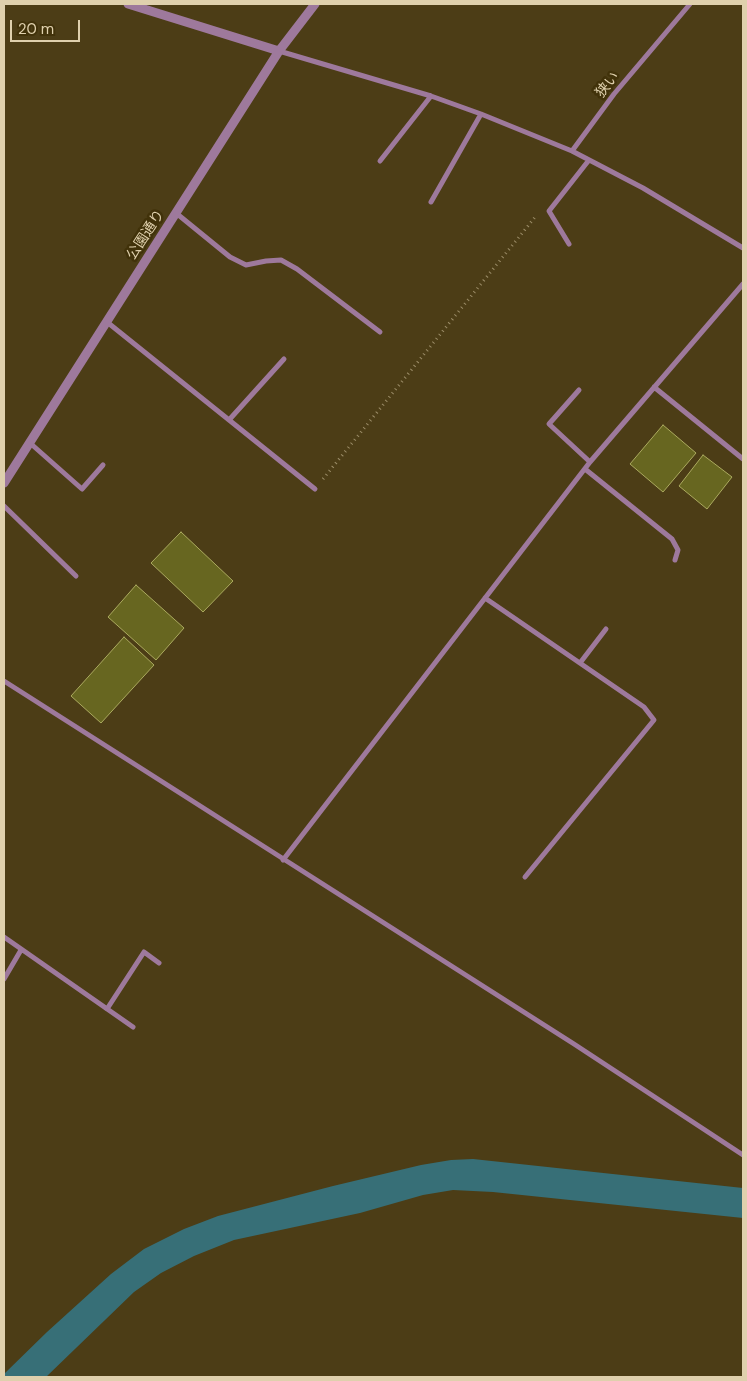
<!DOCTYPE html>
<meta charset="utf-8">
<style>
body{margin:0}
#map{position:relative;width:747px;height:1381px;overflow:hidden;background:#4c3d16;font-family:"DM Sans",sans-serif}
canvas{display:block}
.frame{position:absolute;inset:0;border:5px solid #dfd0ad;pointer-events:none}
.scale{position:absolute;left:10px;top:20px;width:70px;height:22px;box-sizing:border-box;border:2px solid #dfd0ad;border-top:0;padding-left:6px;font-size:15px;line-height:18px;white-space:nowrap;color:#dfd0ad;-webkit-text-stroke:4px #41320a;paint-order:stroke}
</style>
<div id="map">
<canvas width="747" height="1381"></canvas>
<div class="frame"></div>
<div class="scale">20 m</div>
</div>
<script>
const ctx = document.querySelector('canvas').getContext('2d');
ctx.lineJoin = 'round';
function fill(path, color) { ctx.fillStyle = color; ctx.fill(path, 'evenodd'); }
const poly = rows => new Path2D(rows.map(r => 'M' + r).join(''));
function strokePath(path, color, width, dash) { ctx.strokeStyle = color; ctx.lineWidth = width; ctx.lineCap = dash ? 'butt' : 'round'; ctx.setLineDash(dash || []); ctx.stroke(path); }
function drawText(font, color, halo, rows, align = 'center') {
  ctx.font = font + ' "DM Sans","Noto Sans JP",sans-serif'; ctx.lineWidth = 5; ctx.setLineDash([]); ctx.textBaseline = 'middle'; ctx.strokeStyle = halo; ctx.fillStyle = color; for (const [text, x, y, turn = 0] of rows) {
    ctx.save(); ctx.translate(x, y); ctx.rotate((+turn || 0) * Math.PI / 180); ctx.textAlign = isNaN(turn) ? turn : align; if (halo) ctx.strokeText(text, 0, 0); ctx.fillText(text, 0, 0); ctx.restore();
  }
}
const water = poly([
 [473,1159,743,1188,743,1218,493,1192,453,1190,423,1195,360,1213,234,1240,194,1256,161,1273,134,1292,46,1377,4,1377,4,1374,47,1332,111,1274,144,1249,184,1229,218,1216,333,1186,421,1165,451,1160]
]);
const building = poly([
 [663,425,696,453,663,492,630,464,663,425],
 [703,455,732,477,707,509,679,486,703,455],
 [181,532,233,581,203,612,151,563,181,532],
 [136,585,184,628,156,660,108,617,136,585],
 [124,637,154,665,101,723,71,696,124,637]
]);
const path = poly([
 [323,479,536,216]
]);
const minor = poly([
 [279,51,431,96,481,114,572,151,643,188,743,248],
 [572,151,614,94,690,4],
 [380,161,431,96],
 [431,202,481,114],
 [176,213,230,257,246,265,266,261,281,260,297,269,380,332],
 [569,244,549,211,589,160],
 [107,322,315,489],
 [654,387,743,459],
 [579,390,549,424,590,462],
 [229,420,284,359],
 [30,443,82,489,103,465],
 [585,469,672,539,678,550,675,560],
 [4,506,76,576],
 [485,598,644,707,654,720,525,877],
 [580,663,606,629],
 [4,681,574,1044,743,1155],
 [283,860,590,462,743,284],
 [4,937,133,1027],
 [4,979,21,950],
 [107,1009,144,952,159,963]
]);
const tertiary = poly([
 [128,4,279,51],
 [4,483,279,51,315,4]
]);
const streetNames = [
 ["狭い",608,85,-51],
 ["公園通り",146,235,-57]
];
fill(water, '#376f77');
fill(building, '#676620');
strokePath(building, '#abaa5f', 1);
strokePath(path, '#9c8d68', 3, [1, 4]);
strokePath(minor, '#9e799c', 5);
strokePath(tertiary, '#9e799c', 9);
drawText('14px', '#dfd0ad', '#41320a', streetNames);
</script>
